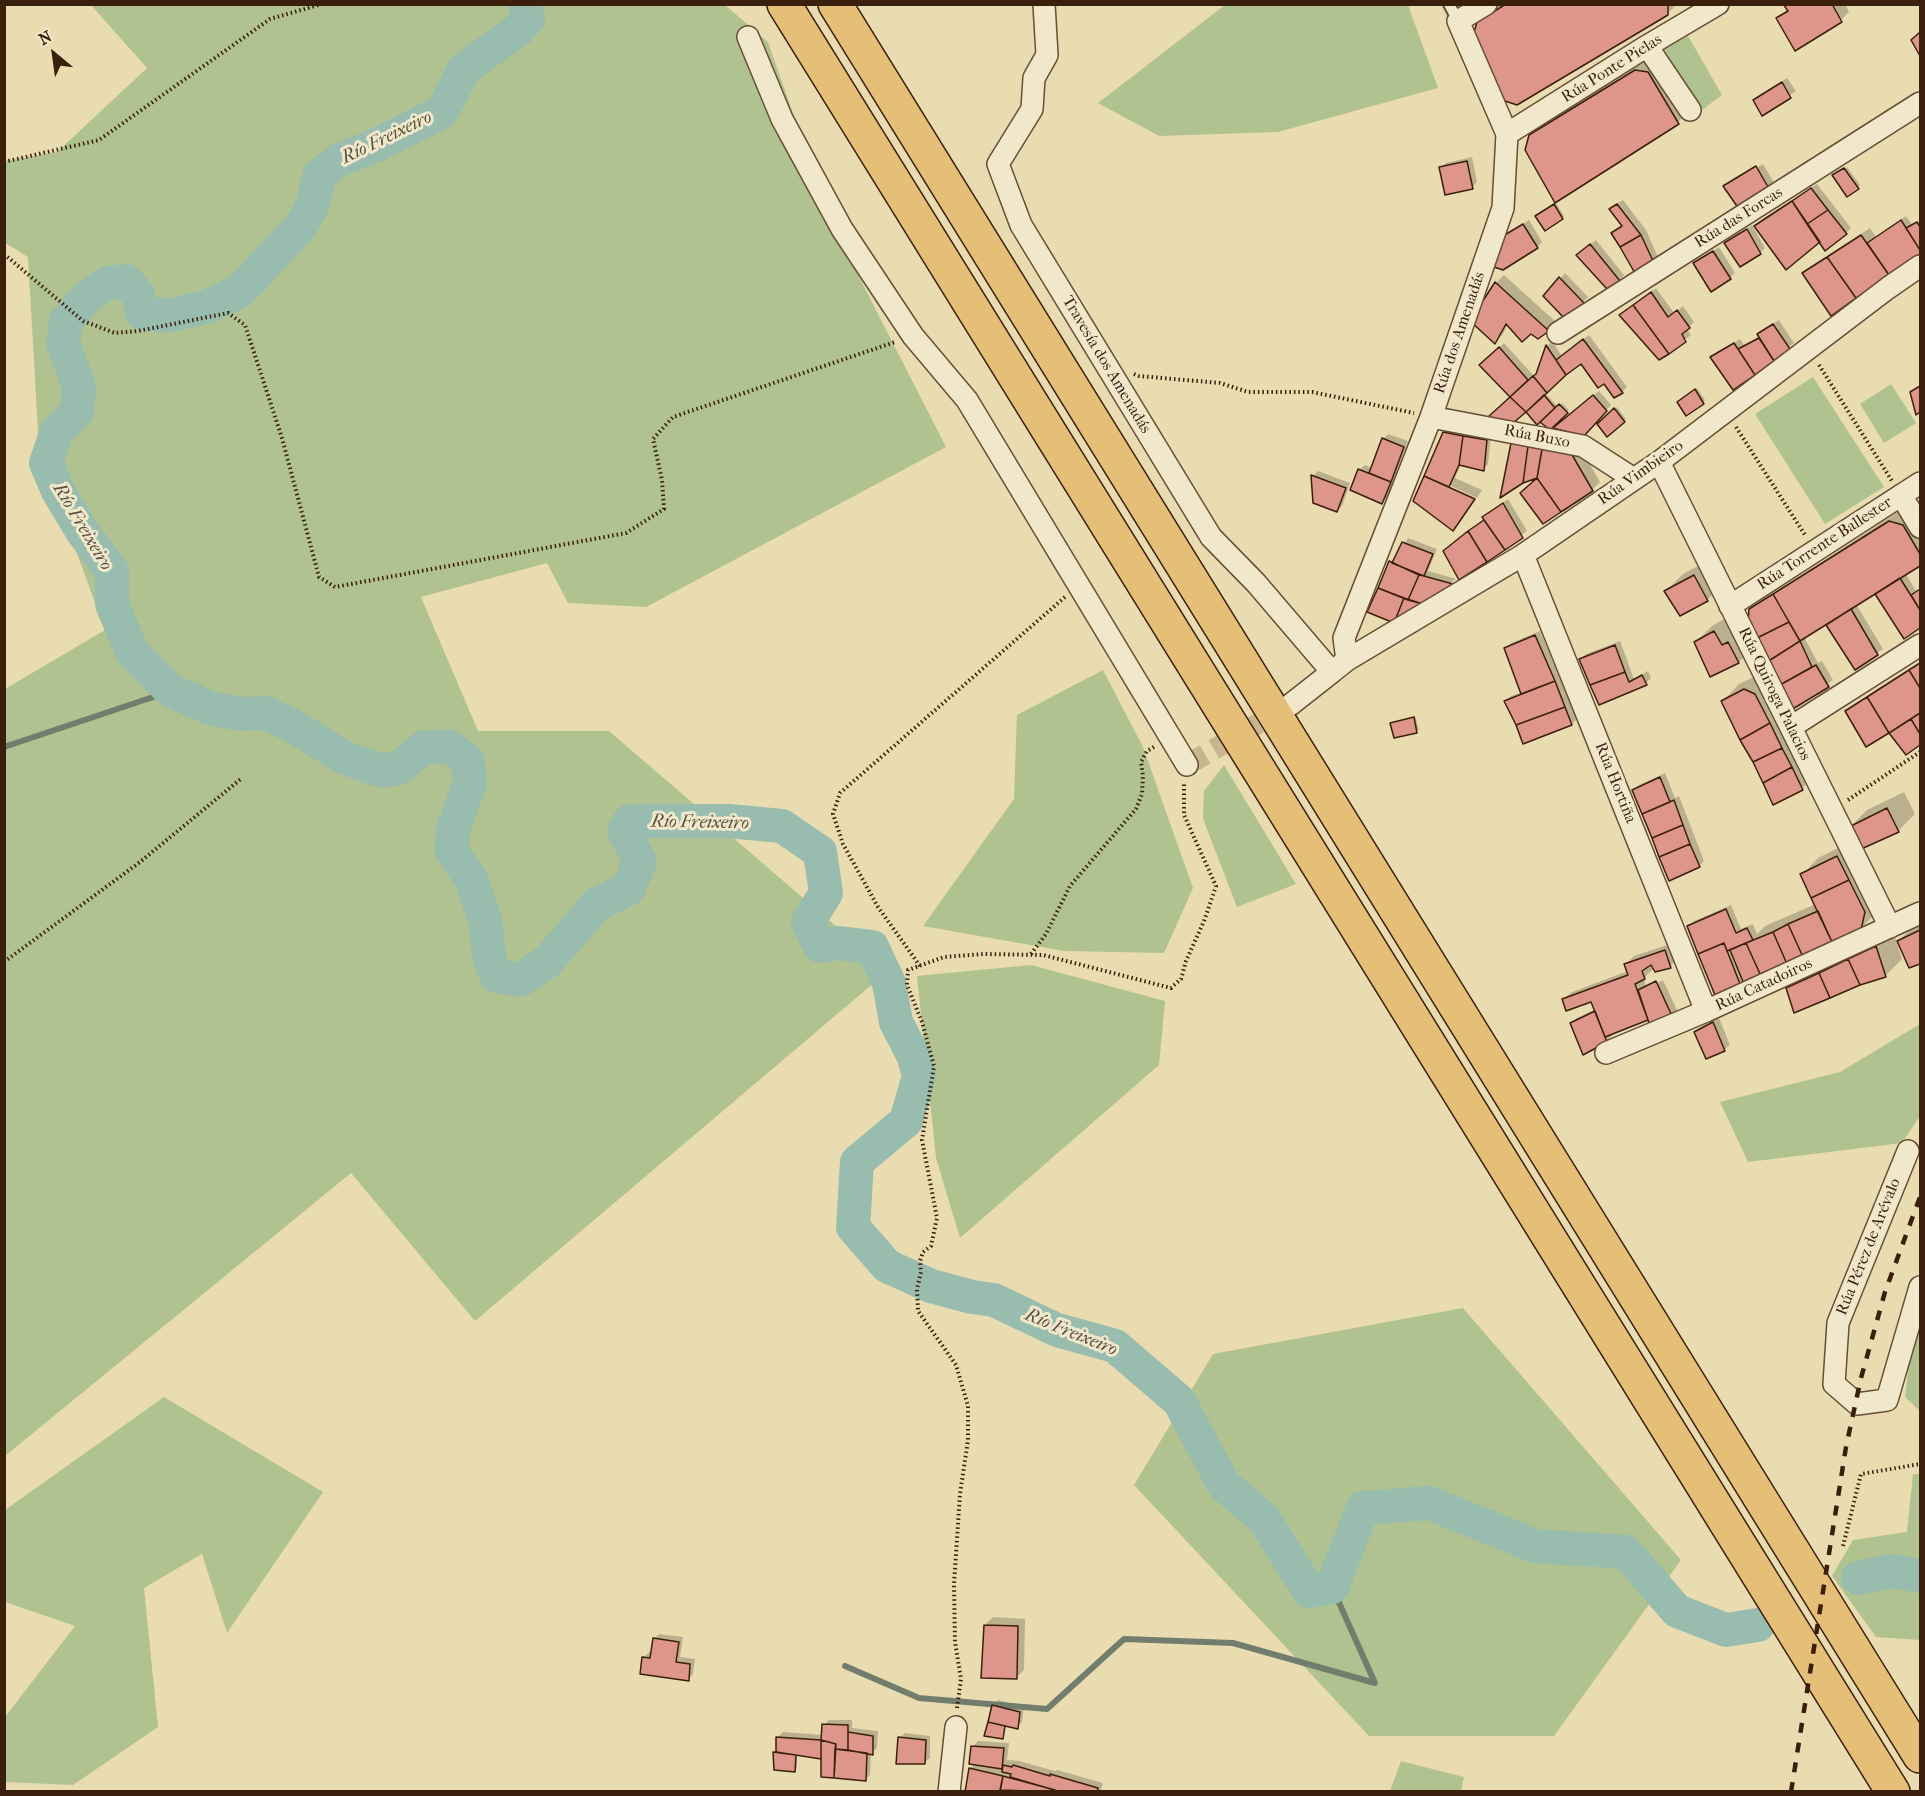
<!DOCTYPE html>
<meta charset="utf-8">
<style>
body{margin:0}
#map{position:relative;width:1925px;height:1796px;overflow:hidden;background:#eadcb1;font-family:"IM FELL French Canon",serif}
canvas{display:block}
.frame{position:absolute;inset:0;border:6px solid #3b1f0d;pointer-events:none}
.north{position:absolute;left:24px;top:24px;width:60px;height:60px;-webkit-text-stroke:4px #f1e8cc;paint-order:stroke;rotate:331deg;font-size:16px;font-weight:700;line-height:24px;text-align:center;color:#3b1f0d}
.north::after{content:'';display:block;margin:auto;width:21px;height:27px;background:#3b1f0d;clip-path:polygon(50% 0,100% 100%,50% 72%,0 100%)}
</style>
<div id="map">
<canvas width="1925" height="1796"></canvas>
<div class="frame"></div>
<div class="north">N</div>
</div>
<script>
const ctx = document.querySelector('canvas').getContext('2d');
ctx.lineJoin = 'round';
function fill(path, color) { ctx.fillStyle = color; ctx.fill(path, 'evenodd'); }
const poly = rows => new Path2D(rows.map(r => 'M' + r).join(''));
function strokePath(path, color, width, dash) { ctx.strokeStyle = color; ctx.lineWidth = width; ctx.lineCap = dash ? 'butt' : 'round'; ctx.setLineDash(dash || []); ctx.stroke(path); }
function drawText(font, color, halo, rows, align = 'center') {
  ctx.font = font + ' "IM FELL French Canon",serif'; ctx.lineWidth = 6; ctx.setLineDash([]); ctx.textBaseline = 'middle'; ctx.strokeStyle = halo; ctx.fillStyle = color; for (const [text, x, y, turn = 0] of rows) {
    ctx.save(); ctx.translate(x, y); ctx.rotate((+turn || 0) * Math.PI / 180); ctx.textAlign = isNaN(turn) ? turn : align; if (halo) ctx.strokeText(text, 0, 0); ctx.fillText(text, 0, 0); ctx.restore();
  }
}
const green = poly([
 [91,5,725,5,768,42,830,220,946,447,646,607,568,603,547,563,421,597,478,731,609,731,888,971,475,1321,351,1173,5,1456,5,689,105,630,39,450,28,257,5,243,5,161,57,152,147,68],
 [1225,5,1408,5,1438,88,1278,132,1159,136,1098,103],
 [1688,36,1722,95,1702,110,1664,49],
 [1813,377,1884,487,1825,524,1755,414],
 [1891,384,1916,423,1884,443,1860,404],
 [1103,670,1143,747,1193,888,1164,953,1064,951,923,926,1014,799,1017,715],
 [1224,765,1296,884,1237,907,1203,819,1204,791],
 [1031,965,1165,1001,1159,1065,960,1238,936,1158,917,976],
 [1920,1024,1920,1116,1902,1143,1748,1162,1720,1102,1840,1072],
 [1920,1269,1920,1411,1905,1397],
 [1463,1308,1681,1560,1554,1736,1369,1736,1134,1485,1213,1354],
 [164,1397,323,1492,227,1633,202,1554,144,1588,158,1727,73,1785,5,1782,5,1717,75,1626,5,1602,5,1510],
 [1913,1474,1920,1474,1920,1640,1876,1637,1832,1576,1853,1540,1907,1532],
 [1401,1761,1464,1777,1461,1791,1390,1791]
]);
const shadow = poly([
 [1501,4,1677,4,1667,14,1478,23,1489,11],
 [1785,4,1845,4,1849,12,1841,20,1778,18,1788,9],
 [1647,59,1689,111,1678,122,1530,136,1542,124],
 [1787,78,1796,91,1763,114,1755,100],
 [1472,157,1477,182,1472,187,1441,168,1446,163],
 [1763,164,1776,186,1770,191,1729,184],
 [1847,167,1860,185,1858,187,1836,174],
 [1817,184,1851,228,1846,233,1756,226,1764,218],
 [1623,200,1646,230,1658,257,1653,262,1613,234,1623,225,1616,204],
 [1556,203,1564,216,1562,218,1539,215],
 [1906,216,1912,225,1919,221,1920,223,1920,252,1855,297,1804,273,1870,228,1876,237],
 [1529,220,1542,242,1537,247,1505,237],
 [1752,225,1765,248,1760,253,1726,243],
 [1596,240,1624,275,1619,280,1583,250],
 [1719,247,1735,273,1730,278,1695,263],
 [1565,273,1588,297,1583,302,1545,296],
 [1504,275,1556,322,1538,337,1508,324,1503,334,1495,342,1472,321,1496,283],
 [1656,288,1674,313,1683,306,1694,322,1687,329,1691,335,1660,358,1626,310],
 [1779,320,1794,343,1733,388,1712,357,1740,339,1744,345,1760,336,1759,334,1764,329],
 [1589,335,1627,387,1622,392,1604,382,1582,362,1545,393,1558,407,1562,403,1569,410,1550,428,1511,396,1481,365,1504,343,1534,376,1538,373,1547,346,1552,341,1562,356],
 [1697,388,1705,400,1703,403,1681,400],
 [1599,391,1611,405,1584,434,1560,423],
 [1617,407,1626,419,1608,435,1599,424],
 [1449,428,1491,435,1488,464,1483,469,1461,464,1455,478,1482,490,1477,498,1436,479,1435,482,1475,500,1461,521,1453,529,1415,501,1444,433],
 [1388,434,1408,441,1387,498,1382,503,1359,470,1365,465,1372,468,1383,439],
 [1517,439,1579,445,1600,482,1592,490,1542,475,1512,444],
 [1318,471,1350,483,1342,506,1337,511,1313,476],
 [1508,499,1527,531,1460,578,1450,546,1486,520,1489,513],
 [1901,510,1920,525,1920,564,1906,574,1916,591,1920,589,1920,627,1904,637,1876,592,1856,604,1883,649,1855,668,1827,623,1804,637,1818,663,1822,661,1833,680,1792,708,1750,622,1756,605],
 [1408,538,1437,549,1428,571,1456,579,1394,621,1391,562],
 [1711,559,1724,583,1707,600,1666,591,1683,574],
 [1731,615,1755,646,1739,662,1710,675,1696,642,1712,626],
 [1540,631,1577,719,1572,724,1506,701,1511,696,1522,692,1506,648,1511,643],
 [1620,641,1634,679,1648,671,1651,678,1646,683,1599,703,1581,659,1586,654],
 [1920,662,1920,743,1906,753,1891,733,1896,729,1847,711,1877,689],
 [1762,673,1819,772,1802,788,1773,803,1723,701,1739,684],
 [1415,716,1419,729,1417,731,1392,723],
 [1665,773,1675,798,1679,796,1704,861,1699,866,1634,790,1639,785],
 [1904,792,1915,814,1898,831,1858,849,1877,912,1860,929,1741,988,1689,926,1694,921,1731,905,1741,929,1753,924,1757,934,1765,926,1816,904,1802,875,1818,858,1856,839,1850,827,1867,810],
 [1920,922,1920,962,1910,967,1899,941,1915,924],
 [1893,931,1902,959,1885,976,1787,988,1804,972],
 [1673,943,1678,958,1670,966,1654,968,1644,978,1646,988,1663,980,1677,1010,1672,1015,1649,1018,1611,1033,1612,1036,1606,1041,1572,1023,1577,1018,1596,1009,1592,1000,1563,1000,1572,992,1628,971,1626,964,1634,956],
 [1719,1018,1730,1045,1724,1050,1695,1032,1701,1027],
 [993,1617,1025,1619,1024,1670,1016,1678,985,1625],
 [659,1634,683,1637,680,1657,695,1659,693,1674,688,1679,644,1657,649,1652,653,1653,654,1639],
 [998,1700,1024,1707,1022,1722,1017,1727,1006,1725,1003,1737,986,1735,993,1706],
 [829,1720,852,1720,852,1728,878,1731,877,1748,871,1753,870,1775,865,1780,822,1757,778,1737,783,1732,823,1735,824,1725],
 [905,1733,930,1736,930,1758,924,1763,900,1738],
 [978,1741,1009,1743,1007,1760,1019,1761,1055,1771,1057,1770,1103,1783,1100,1792,1067,1792,1058,1789,1057,1792,1012,1792,1004,1789,1003,1792,966,1792,970,1769,976,1763,973,1746],
 [774,1752,797,1757,797,1768,795,1770,776,1769]
]);
const stream = poly([
 [4,747,171,691],
 [845,1666,919,1698,1047,1709,1124,1639,1233,1643,1375,1683,1332,1587]
]);
const river = poly([
 [525,4,528,19,518,30,464,69,442,112,376,145,339,160,319,176,312,206,301,226,240,291,206,307,167,316,142,313,138,294,126,281,107,283,85,299,66,321,63,344,79,386,77,412,57,431,46,463,58,491,82,531,112,571,112,604,132,652,171,691,213,709,241,714,265,713,293,726,345,758,382,771,399,768,424,747,450,747,468,761,470,783,453,829,452,851,471,879,486,923,489,958,497,976,520,980,548,961,597,904,628,889,640,862,624,831,630,821,728,821,782,826,820,852,826,893,808,922,820,946,837,943,872,947,889,983,896,1022,914,1057,919,1076,906,1121,857,1162,853,1227,887,1266,931,1286,972,1297,994,1300,1057,1330,1115,1346,1179,1401,1224,1485,1264,1519,1309,1591,1332,1587,1363,1508,1429,1503,1535,1546,1626,1552,1677,1611,1726,1630,1758,1625],
 [1858,1578,1892,1571,1920,1576]
]);
const building = poly([
 [1506,4,1668,4,1668,15,1517,105,1505,101,1472,39,1477,22,1506,4],
 [1783,4,1832,4,1842,22,1795,51,1776,18,1788,11,1783,4],
 [1920,32,1920,56,1911,40,1920,32],
 [1635,70,1648,72,1679,124,1555,203,1525,150,1529,135,1635,70],
 [1782,82,1791,98,1762,116,1753,100,1782,82],
 [1467,161,1473,189,1445,195,1439,167,1467,161],
 [1756,166,1771,192,1741,212,1723,186,1756,166],
 [1844,168,1859,189,1847,197,1832,175,1844,168],
 [1811,188,1828,210,1807,224,1792,201,1811,188],
 [1792,201,1820,242,1786,270,1754,226,1792,201],
 [1554,204,1563,219,1545,231,1535,216,1554,204],
 [1617,204,1641,235,1620,247,1611,233,1622,226,1609,209,1617,204],
 [1828,210,1847,234,1825,251,1807,224,1828,210],
 [1901,220,1920,250,1920,254,1889,275,1867,243,1901,220],
 [1917,222,1920,227,1920,250,1906,228,1917,222],
 [1523,224,1538,248,1503,270,1491,266,1503,236,1523,224],
 [1747,229,1761,254,1740,267,1724,243,1747,229],
 [1641,235,1654,263,1636,275,1620,247,1641,235],
 [1861,235,1889,275,1856,298,1827,257,1861,235],
 [1590,244,1620,281,1607,289,1576,255,1590,244],
 [1713,251,1731,279,1711,292,1693,263,1713,251],
 [1827,257,1856,298,1831,316,1802,273,1827,257],
 [1559,277,1584,303,1565,319,1543,296,1559,277],
 [1495,282,1549,331,1538,339,1531,334,1522,342,1506,324,1495,344,1470,321,1495,282],
 [1651,292,1668,317,1677,310,1690,328,1682,334,1686,342,1669,354,1633,305,1651,292],
 [1633,305,1669,354,1659,360,1619,315,1633,305],
 [1773,324,1790,349,1774,361,1757,334,1773,324],
 [1759,338,1774,361,1755,375,1738,349,1759,338],
 [1583,339,1623,393,1614,398,1604,384,1598,388,1581,364,1566,375,1556,360,1583,339],
 [1734,343,1755,375,1733,390,1710,357,1734,343],
 [1546,345,1566,375,1547,393,1533,376,1536,374,1546,345],
 [1499,347,1528,380,1510,397,1479,365,1499,347],
 [1533,376,1547,393,1526,412,1510,397,1533,376],
 [1920,386,1920,412,1916,415,1910,392,1920,386],
 [1695,389,1704,404,1686,416,1677,402,1695,389],
 [1544,395,1555,408,1537,425,1526,412,1544,395],
 [1593,395,1607,411,1584,436,1553,428,1593,395],
 [1510,397,1526,412,1512,424,1488,417,1510,397],
 [1559,404,1568,413,1550,430,1540,422,1559,404],
 [1614,408,1625,422,1607,437,1597,424,1614,408],
 [1443,432,1463,436,1459,465,1449,487,1424,476,1443,432],
 [1463,436,1487,440,1484,471,1459,465,1463,436],
 [1382,438,1404,447,1391,482,1369,473,1382,438],
 [1511,443,1528,446,1523,483,1500,498,1511,443],
 [1528,446,1542,449,1537,478,1523,483,1528,446],
 [1542,449,1571,453,1593,491,1561,512,1537,478,1542,449],
 [1358,469,1391,482,1382,504,1350,490,1358,469],
 [1311,475,1346,488,1337,512,1313,503,1311,475],
 [1424,476,1475,499,1453,531,1413,501,1424,476],
 [1537,478,1561,512,1543,524,1520,493,1537,478],
 [1503,503,1523,538,1505,550,1482,517,1503,503],
 [1484,520,1505,550,1487,562,1468,531,1484,520],
 [1889,521,1903,525,1920,554,1920,566,1800,641,1773,594,1889,521],
 [1468,531,1487,562,1459,580,1443,551,1468,531],
 [1402,542,1433,554,1424,576,1392,563,1402,542],
 [1389,561,1419,575,1408,600,1378,588,1389,561],
 [1419,575,1424,576,1453,584,1423,604,1408,600,1419,575],
 [1694,575,1708,601,1680,616,1664,591,1694,575],
 [1900,578,1920,610,1920,628,1904,639,1875,594,1900,578],
 [1378,588,1404,598,1394,623,1367,612,1378,588],
 [1920,589,1920,610,1911,595,1920,589],
 [1773,594,1789,622,1755,639,1748,622,1749,609,1773,594],
 [1404,598,1423,604,1394,623,1404,598],
 [1851,609,1878,655,1855,670,1826,625,1851,609],
 [1789,622,1800,641,1767,662,1755,639,1789,622],
 [1714,631,1722,645,1728,642,1739,663,1710,677,1694,642,1714,631],
 [1535,635,1555,681,1521,694,1504,648,1535,635],
 [1800,641,1812,667,1778,686,1767,662,1800,641],
 [1615,645,1625,672,1590,685,1579,659,1615,645],
 [1920,663,1920,688,1909,670,1920,663],
 [1816,665,1829,687,1791,710,1778,686,1816,665],
 [1909,670,1920,688,1920,713,1889,733,1867,697,1909,670],
 [1625,672,1629,682,1642,675,1647,685,1599,705,1590,685,1625,672],
 [1555,681,1565,707,1516,725,1504,701,1555,681],
 [1744,689,1755,694,1770,723,1740,740,1721,701,1744,689],
 [1867,697,1889,733,1866,747,1845,711,1867,697],
 [1565,707,1572,725,1523,744,1516,725,1565,707],
 [1920,713,1920,734,1911,719,1920,713],
 [1414,717,1417,733,1394,738,1390,723,1414,717],
 [1911,719,1920,734,1920,745,1906,755,1889,733,1911,719],
 [1770,723,1782,748,1753,762,1740,740,1770,723],
 [1782,748,1792,767,1763,783,1753,762,1782,748],
 [1792,767,1803,790,1773,805,1763,783,1792,767],
 [1660,777,1670,802,1642,814,1632,790,1660,777],
 [1674,800,1683,825,1652,838,1642,814,1674,800],
 [1887,808,1899,832,1859,850,1849,827,1887,808],
 [1683,825,1690,844,1659,857,1652,838,1683,825],
 [1690,844,1700,867,1669,881,1659,857,1690,844],
 [1837,856,1849,880,1811,898,1800,874,1837,856],
 [1849,880,1865,912,1861,930,1832,942,1811,898,1849,880],
 [1726,909,1736,933,1747,928,1753,940,1727,951,1724,943,1698,954,1687,926,1726,909],
 [1818,911,1832,942,1803,957,1788,924,1818,911],
 [1788,924,1803,957,1787,964,1773,932,1788,924],
 [1920,930,1920,964,1909,968,1897,941,1920,930],
 [1773,932,1787,964,1761,976,1746,943,1773,932],
 [1724,943,1742,989,1717,1000,1698,954,1724,943],
 [1746,943,1761,976,1744,984,1730,950,1746,943],
 [1876,946,1886,977,1860,985,1848,959,1876,946],
 [1665,950,1671,968,1655,972,1651,965,1642,971,1645,979,1635,984,1648,1020,1605,1037,1591,1002,1566,1011,1562,999,1628,975,1624,964,1665,950],
 [1848,959,1860,985,1830,998,1819,973,1848,959],
 [1819,973,1830,998,1794,1013,1786,988,1819,973],
 [1656,981,1672,1016,1650,1026,1638,990,1656,981],
 [1595,1011,1607,1042,1583,1055,1570,1023,1595,1011],
 [1713,1022,1725,1051,1706,1059,1694,1032,1713,1022],
 [984,1625,1018,1626,1017,1679,981,1678,984,1625],
 [653,1638,679,1642,676,1662,690,1664,689,1681,640,1674,642,1657,650,1658,653,1638],
 [992,1705,1020,1712,1018,1729,988,1722,992,1705],
 [988,1722,1005,1726,1003,1739,984,1736,988,1722],
 [822,1724,848,1725,848,1750,835,1749,836,1744,821,1740,822,1724],
 [848,1732,873,1736,873,1755,848,1750,848,1732],
 [776,1737,821,1740,821,1759,776,1752,776,1737],
 [898,1737,926,1740,925,1764,896,1764,898,1737],
 [821,1740,836,1744,834,1778,821,1777,821,1740],
 [971,1746,1004,1748,1002,1769,969,1764,971,1746],
 [835,1749,867,1753,866,1781,834,1778,835,1749],
 [773,1752,796,1755,795,1772,774,1770,773,1752],
 [1003,1765,1012,1767,1013,1765,1050,1776,1050,1774,1098,1788,1097,1792,1061,1792,1010,1777,1011,1774,1002,1772,1003,1765],
 [969,1768,1003,1776,1000,1792,965,1792,969,1768],
 [1003,1776,1055,1790,1055,1792,1000,1790,1003,1776]
]);
const streetTunnel = poly([
 [1187,765,1285,708]
]);
const path = poly([
 [4,162,99,140,270,19,322,4],
 [4,254,83,321,115,333,138,331,228,313,245,325,282,438,319,577,335,587,626,533,664,509,662,480,653,439,673,417,895,342],
 [1819,365,1892,481],
 [1134,374,1139,376,1220,383,1248,392,1312,392,1414,413],
 [1736,427,1805,535],
 [1848,800,1920,752],
 [1031,954,1046,934,1070,886,1136,809,1142,794,1143,776,1141,762,1147,751,1154,747],
 [4,962,140,862,242,778],
 [920,966,878,907,843,844,833,814,840,793,1065,597],
 [1843,1546,1861,1474,1920,1464],
 [957,1708,961,1679,955,1642,954,1584,960,1494,968,1440,968,1406,956,1365,918,1311,917,1289,921,1272,920,1261,923,1252,931,1246,937,1218,922,1140,934,1066,922,1022,907,985,908,970,944,957,983,954,1043,955,1171,988,1181,979,1186,961,1204,921,1216,886,1184,815,1184,784]
]);
const lane = poly([
 [1449,4,1458,21]
]);
const street = poly([
 [1044,4,1047,55,1034,78,1032,109,998,164,1021,225,1211,537,1256,583,1332,672,1347,660,1523,555,1659,462,1888,288,1920,266],
 [748,37,782,119,842,229,913,336,967,400,1187,765],
 [1647,46,1690,110],
 [1507,134,1647,46,1718,4],
 [1558,333,1920,103],
 [1431,417,1583,446,1634,479],
 [1659,462,1890,927],
 [1901,495,1920,527],
 [1523,555,1706,1011],
 [1730,606,1920,483],
 [1347,660,1344,638,1431,417,1503,208,1507,134,1458,21,1486,4],
 [1290,705,1332,672],
 [1791,727,1920,645],
 [1606,1053,1706,1011,1920,913],
 [1908,1151,1838,1323,1834,1384,1857,1404,1887,1400,1920,1287],
 [949,1792,956,1727]
]);
const highway = poly([
 [784,4,1893,1792],
 [835,4,1920,1756]
]);
const rail = poly([
 [1791,1792,1846,1447,1861,1378,1885,1292,1920,1197]
]);
const streetNames = [
 ["Rúa Ponte Pielas",1612,69,-32],
 ["Rúa das Forcas",1739,218,-32],
 ["Rúa dos Amenadás",1460,333,-71],
 ["Travesía dos Amenadás",1106,365,59],
 ["Rúa Buxo",1537,437,11],
 ["Rúa Vimbieiro",1641,473,-35],
 ["Rúa Torrente Ballester",1825,544,-33],
 ["Rúa Quiroga Palacios",1774,694,64],
 ["Rúa Hortiña",1615,783,68],
 ["Rúa Catadoiros",1764,985,-25],
 ["Rúa Pérez de Arévalo",1869,1247,-68]
];
const waterNames = [
 ["Río Freixeiro",387,138,-26],
 ["Río Freixeiro",82,527,59],
 ["Río Freixeiro",700,823,1],
 ["Río Freixeiro",1071,1333,22]
];
fill(green, '#b1c291');
fill(shadow, '#0003');
strokePath(stream, '#737d6d', 6);
strokePath(river, '#98bcad', 34);
fill(building, '#de958a');
strokePath(building, '#3b1f0d', 1.5);
strokePath(streetTunnel, '#c7b690', 21, [21, 10]);
strokePath(lane, '#674e36', 14);
strokePath(street, '#674e36', 24);
strokePath(highway, '#3b1f0d', 36);
strokePath(path, '#3b1f0d', 4, [1.5, 3]);
strokePath(lane, '#f1e8cc', 10);
strokePath(street, '#f1e8cc', 21);
strokePath(highway, '#e5be78', 33);
strokePath(rail, '#3b1f0d', 4.5, [10, 10]);
drawText('16px', '#3b1f0d', '#f1e8cc', streetNames);
drawText('italic 18px', '#574e3d', '#f1e8cc', waterNames);
</script>
